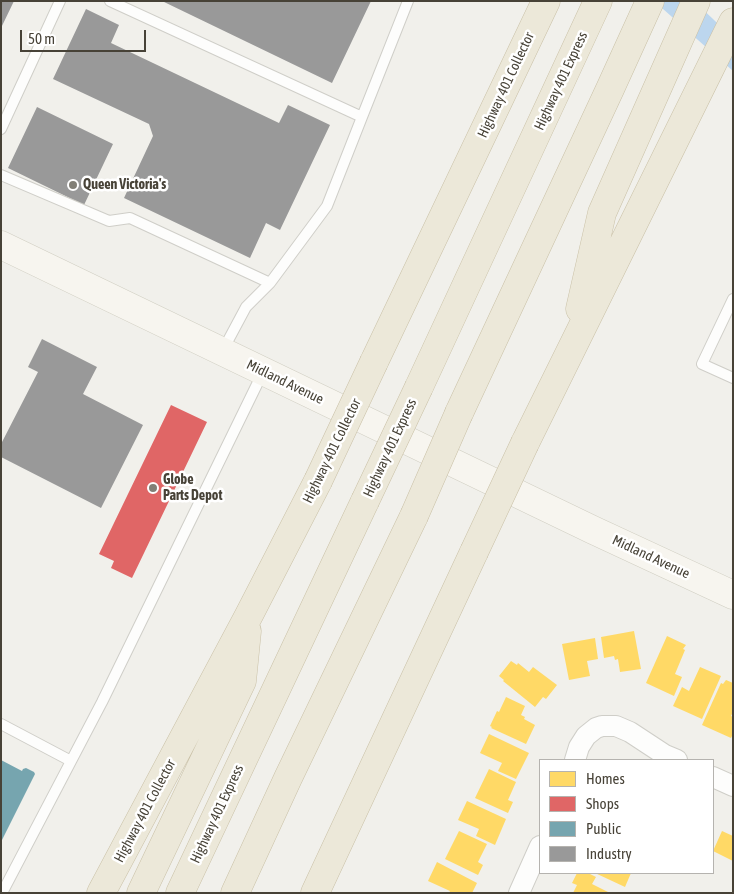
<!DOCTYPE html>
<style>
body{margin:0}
#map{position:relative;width:734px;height:894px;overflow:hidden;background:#f1f0eb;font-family:"Asap Condensed",sans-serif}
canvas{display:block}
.frame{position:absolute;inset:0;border:2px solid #474237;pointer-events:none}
.legend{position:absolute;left:539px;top:759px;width:175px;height:115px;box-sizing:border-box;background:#fff;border:1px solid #b5b3af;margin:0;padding:6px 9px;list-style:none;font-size:15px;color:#474237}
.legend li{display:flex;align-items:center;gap:10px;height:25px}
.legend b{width:25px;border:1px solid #b5b3af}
.scale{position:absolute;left:20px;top:30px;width:126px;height:22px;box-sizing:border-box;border:2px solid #474237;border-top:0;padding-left:6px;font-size:15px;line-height:18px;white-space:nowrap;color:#474237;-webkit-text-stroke:4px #fff;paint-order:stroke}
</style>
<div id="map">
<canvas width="734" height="894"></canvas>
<div class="frame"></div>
<ul class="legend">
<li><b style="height:14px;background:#ffd966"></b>Homes</li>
<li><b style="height:14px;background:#e06666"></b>Shops</li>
<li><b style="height:14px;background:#76a5af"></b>Public</li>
<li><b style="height:14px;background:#999"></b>Industry</li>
</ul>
<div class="scale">50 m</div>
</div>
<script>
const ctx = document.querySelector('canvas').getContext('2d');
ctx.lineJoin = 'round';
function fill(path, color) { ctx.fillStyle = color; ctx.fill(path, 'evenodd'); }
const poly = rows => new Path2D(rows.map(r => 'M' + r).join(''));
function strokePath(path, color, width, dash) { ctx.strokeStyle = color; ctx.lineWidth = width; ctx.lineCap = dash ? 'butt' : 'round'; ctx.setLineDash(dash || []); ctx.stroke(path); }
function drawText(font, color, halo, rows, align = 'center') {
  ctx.font = font + ' "Asap Condensed",sans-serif'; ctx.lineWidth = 5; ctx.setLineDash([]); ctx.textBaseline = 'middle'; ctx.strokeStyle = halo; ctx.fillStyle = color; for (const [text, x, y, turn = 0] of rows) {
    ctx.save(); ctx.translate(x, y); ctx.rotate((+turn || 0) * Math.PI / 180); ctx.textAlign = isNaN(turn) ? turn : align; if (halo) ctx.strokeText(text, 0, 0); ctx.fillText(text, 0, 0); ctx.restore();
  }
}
const water = poly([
 [654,1,694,1,733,38,733,71]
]);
const homes = poly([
 [634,631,641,669,620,672,618,659,615,660,614,656,604,658,601,637],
 [667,636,686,645,683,649,685,650,675,674,682,677,674,696,646,683],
 [595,638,598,659,587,661,590,676,569,680,562,644],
 [511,661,517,665,518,663,529,672,533,667,557,685,546,699,543,697,535,707,503,681,504,680,499,676],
 [700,667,721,676,702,719,673,706,682,687,689,691],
 [726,680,733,683,733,712,731,716,733,717,733,734,731,738,702,725,721,683,723,684],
 [506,697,525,706,521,715,525,717,524,719,535,725,526,744,491,728,492,727,490,726,497,711,499,712],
 [489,734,529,753,516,779,498,771,502,763,480,753],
 [489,769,516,782,508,800,513,802,508,813,475,798],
 [467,801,506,819,495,845,476,836,479,829,458,820],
 [459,831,487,844,478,862,483,865,478,875,445,859],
 [722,831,733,836,733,861,713,851],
 [437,862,477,883,472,893,449,893,450,891,428,881],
 [577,873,588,873,596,877,592,884,610,893,573,893,577,885,572,883],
 [595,873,631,873,625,887]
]);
const shops = poly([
 [171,405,207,422,132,578,111,568,114,561,99,554]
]);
const public = poly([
 [1,760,22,771,23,769,26,768,34,772,35,774,1,842]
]);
const industry = poly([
 [1,1,14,1,1,28],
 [162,1,371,1,332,83],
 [86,9,119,25,111,43,279,123,288,105,330,125,280,230,266,223,250,258,124,198,153,136,149,124,53,79],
 [37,107,113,144,84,205,8,168],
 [42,339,97,367,83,394,143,425,101,508,1,457,1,444,38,372,28,367]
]);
const service = poly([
 [110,1,362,117,408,1],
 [1,129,60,1],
 [1,175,109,221,130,218,270,283],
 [733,299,702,364,733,378],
 [223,350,246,307,270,283,327,206,362,117],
 [1,724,71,761],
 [2,893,102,702,263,372]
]);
const minor = poly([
 [575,760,579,747,586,736,596,728,602,726,616,726,630,732,665,755,677,760],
 [713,777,733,786],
 [519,893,540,846]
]);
const secondary = poly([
 [1,245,593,530,733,595]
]);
const motorway = poly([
 [580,309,602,213,696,1],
 [374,362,546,1],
 [419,387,598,1],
 [459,413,610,89,650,1],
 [525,443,733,22],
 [101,893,249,615,318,481],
 [141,893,242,681,247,631],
 [180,893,365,501],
 [235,893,288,778,414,516],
 [315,893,474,552]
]);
const motorwayBridge = poly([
 [318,481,374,362],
 [365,501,419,387],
 [414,516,459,413],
 [474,552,525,443]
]);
const markers = [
 [73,185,5,"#827f76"],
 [153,488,5,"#827f76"]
];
const streetNames = [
 ["Highway 401 Express",561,81,-65],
 ["Highway 401 Collector",506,85,-65],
 ["Midland Avenue",285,382,26],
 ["Highway 401 Express",390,448,-65],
 ["Highway 401 Collector",332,451,-64],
 ["Midland Avenue",651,557,25],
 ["Highway 401 Collector",145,811,-62],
 ["Highway 401 Express",217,814,-65]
];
const poiNames = [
 ["Queen Victoria's",83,185],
 ["Globe",163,480],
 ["Parts Depot",163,496]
];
fill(water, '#bcd6ee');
fill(homes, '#ffd966');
fill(shops, '#e06666');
fill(public, '#76a5af');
fill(industry, '#999');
strokePath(service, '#cfcec8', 12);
strokePath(minor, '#cfcec8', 22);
strokePath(secondary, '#d0cec2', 29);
strokePath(motorway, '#c9c0a6', 29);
strokePath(service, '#fdfdfc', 10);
strokePath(minor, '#fdfdfc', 20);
strokePath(secondary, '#f7f5ef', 28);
strokePath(motorway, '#ece8d9', 28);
strokePath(motorwayBridge, '#c9c0a6', 29, []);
strokePath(motorwayBridge, '#ece8d9', 28);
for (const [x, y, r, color] of markers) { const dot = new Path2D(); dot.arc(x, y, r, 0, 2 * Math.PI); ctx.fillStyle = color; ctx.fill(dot); strokePath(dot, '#fff', 2); }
drawText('14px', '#474237', '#fff', streetNames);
drawText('bold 14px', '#474237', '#fff', poiNames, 'left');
</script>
